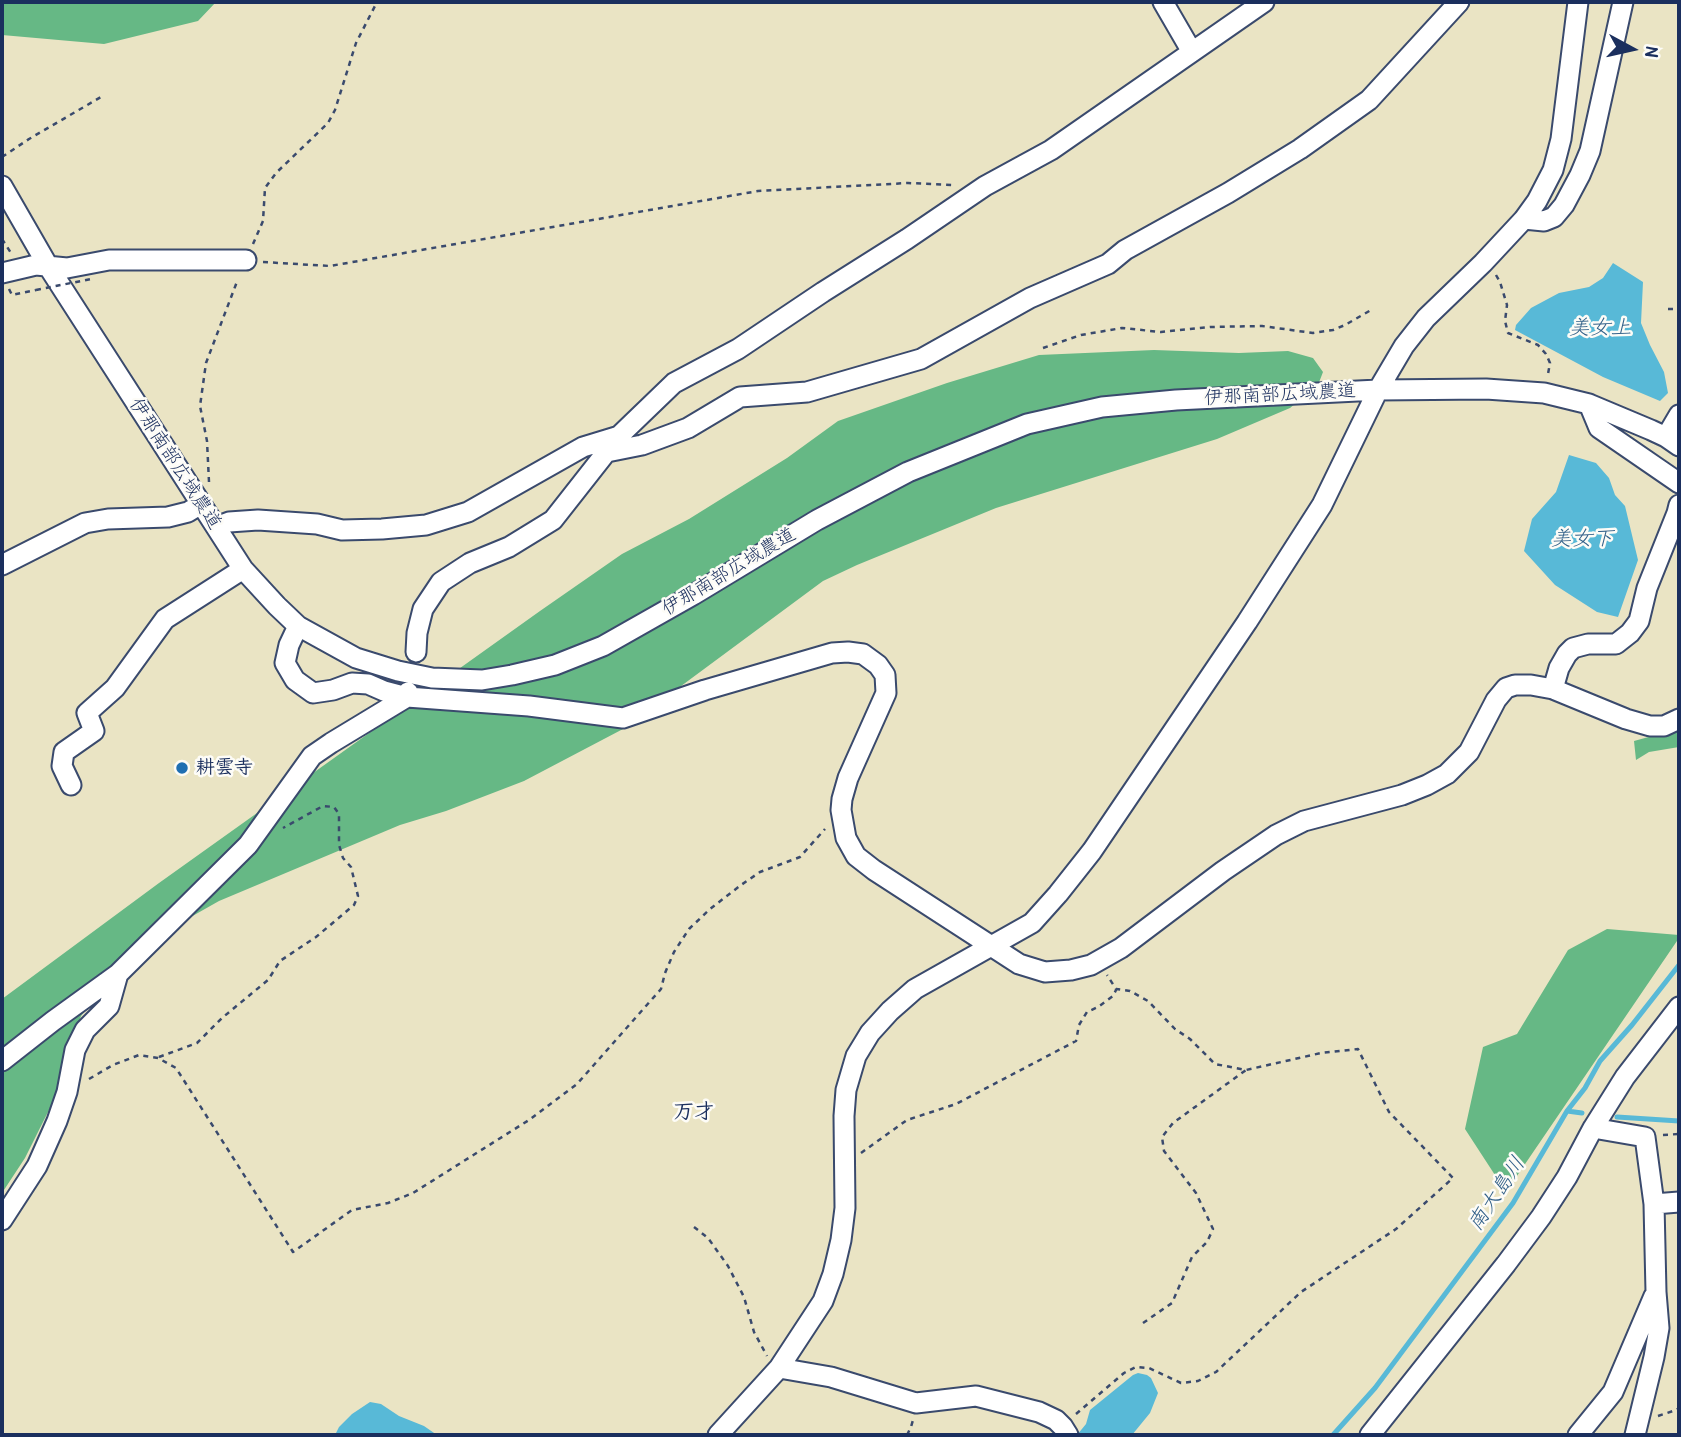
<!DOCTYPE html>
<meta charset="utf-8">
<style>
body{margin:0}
#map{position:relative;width:1681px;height:1437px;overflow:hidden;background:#eae4c4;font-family:"Patrick Hand",sans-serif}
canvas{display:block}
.frame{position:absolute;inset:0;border:4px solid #1b2f5e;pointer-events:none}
.north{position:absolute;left:1597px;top:14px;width:70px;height:70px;-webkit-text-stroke:5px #fdfcf7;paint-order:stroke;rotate:98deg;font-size:19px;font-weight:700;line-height:28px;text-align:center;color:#1b2f5e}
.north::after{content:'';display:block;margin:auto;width:24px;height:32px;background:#1b2f5e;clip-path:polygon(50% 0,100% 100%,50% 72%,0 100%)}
</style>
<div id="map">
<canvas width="1681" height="1437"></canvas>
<div class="frame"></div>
<div class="north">N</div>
</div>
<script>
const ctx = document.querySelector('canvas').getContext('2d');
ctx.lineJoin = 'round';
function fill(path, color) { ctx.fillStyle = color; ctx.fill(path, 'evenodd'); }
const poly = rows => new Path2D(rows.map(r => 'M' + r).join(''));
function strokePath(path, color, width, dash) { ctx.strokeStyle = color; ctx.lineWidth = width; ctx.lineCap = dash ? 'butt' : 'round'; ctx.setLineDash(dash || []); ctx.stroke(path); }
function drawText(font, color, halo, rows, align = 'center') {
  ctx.font = font + ' "Patrick Hand","Klee One",sans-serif'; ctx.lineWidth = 5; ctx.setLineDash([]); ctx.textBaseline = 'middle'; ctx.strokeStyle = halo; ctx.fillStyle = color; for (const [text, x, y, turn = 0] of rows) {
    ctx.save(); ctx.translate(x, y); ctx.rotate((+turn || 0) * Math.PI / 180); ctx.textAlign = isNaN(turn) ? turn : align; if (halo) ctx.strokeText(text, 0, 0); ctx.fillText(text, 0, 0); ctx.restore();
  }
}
const forest = poly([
 [2,2,216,2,198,21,104,44,2,35],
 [1154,350,1239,353,1288,351,1313,358,1323,372,1318,385,1290,408,1217,439,996,508,857,565,823,581,623,729,524,781,446,811,400,825,219,901,136,948,81,1016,53,1102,25,1158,2,1193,2,999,159,883,540,611,622,554,689,519,787,458,838,421,947,383,1039,355],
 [1679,723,1679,747,1649,752,1636,760,1634,741,1674,730],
 [1607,929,1679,935,1679,938,1506,1192,1465,1129,1483,1047,1517,1034,1568,950]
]);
const water = poly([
 [1613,263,1643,282,1641,323,1650,345,1664,372,1668,393,1660,401,1603,377,1515,330,1516,325,1531,308,1559,293,1589,287,1603,278],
 [1569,455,1596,463,1609,478,1615,495,1625,506,1638,560,1618,617,1597,612,1555,585,1524,551,1532,519,1556,492],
 [1138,1373,1147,1375,1151,1378,1158,1393,1150,1413,1132,1435,1077,1435,1086,1424,1090,1410,1133,1375],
 [370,1402,381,1404,399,1416,424,1426,437,1435,335,1435,339,1427,352,1414]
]);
const stream = poly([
 [1567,1111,1582,1113],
 [1617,1117,1679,1121],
 [1333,1435,1375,1388,1513,1203,1567,1111,1585,1088,1600,1061,1632,1025,1679,965]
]);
const path = poly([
 [2,157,29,139,101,97],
 [2,239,11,253],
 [253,244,263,221,265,188,276,173,328,123,335,110,356,43,377,2],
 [263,262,330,266,758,191,908,183,953,185],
 [1496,275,1500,282,1507,305,1505,321,1508,333,1538,345,1546,354,1550,363,1548,374],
 [9,289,12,295,36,290],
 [1668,309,1679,309],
 [1043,348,1081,335,1122,328,1161,332,1210,327,1262,326,1313,333,1333,330,1345,325,1371,310],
 [209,482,207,441,200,406,206,363,238,279],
 [159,1057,197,1043,222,1018,268,980,280,961,316,937,354,905,358,896,351,867,343,858,339,845,339,814,334,807,323,806,283,828],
 [89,1079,113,1065,139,1055,158,1058,176,1068,293,1252,352,1210,388,1203,413,1193,529,1120,577,1084,661,989,665,973,674,952,689,929,710,909,741,885,760,872,800,857,825,829],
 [1663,1135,1679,1134],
 [861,1153,907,1120,956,1104,1076,1041,1079,1025,1087,1012,1098,1007,1113,996,1116,990],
 [694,1227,708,1238,728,1266,744,1297,754,1332,767,1356],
 [1143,1323,1172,1303,1192,1257,1207,1242,1213,1229,1196,1193,1164,1151,1162,1137,1173,1123,1246,1070],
 [1076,1414,1124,1373,1136,1367,1149,1368,1181,1383,1198,1381,1216,1372,1301,1292,1396,1229,1453,1178,1389,1112,1358,1049,1321,1053,1246,1070,1215,1064,1190,1039,1175,1029,1148,1001,1130,991,1116,989,1107,975],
 [1658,1416,1676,1410,1679,1408],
 [907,1435,911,1427,913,1420]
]);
const minor = poly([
 [1163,2,1192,52],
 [2,186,48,266,243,569,277,606,298,626,356,658,398,671,432,678,482,680,512,675,555,665,603,646,693,595,817,520,908,472,1027,424,1102,407,1176,400,1378,390,1486,389,1544,393,1589,404,1651,430,1666,437,1679,446],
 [1524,219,1544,221,1554,217,1564,205,1580,175,1590,151,1623,2],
 [2,273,36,265,67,268,109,260,246,260],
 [1589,404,1599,428,1679,483],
 [1666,437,1679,415],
 [607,452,642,445,688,428,740,397,807,392,921,359,1030,298,1108,264,1125,250,1228,193,1300,149,1369,100,1459,2],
 [216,527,229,522,258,520,317,524,342,530,382,529,426,525,468,512,583,447,619,436],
 [2,565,85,523,108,519,168,517,188,512,201,504],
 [298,626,289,645,285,663,295,680,313,693,333,690,352,683,368,684,384,691,407,697,529,706,623,718,705,690,832,653,848,652,863,654,878,665,885,675,886,693,848,778,842,799,841,810,846,838,856,856,874,870,1019,964,1045,972,1071,970,1091,965,1121,948,1223,871,1276,835,1304,821,1402,795,1427,785,1447,774,1469,752,1496,700,1506,688,1515,685,1531,685,1553,689,1626,719,1650,726,1664,726,1679,719],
 [416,652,417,633,423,609,441,582,470,563,509,547,553,520,619,436,674,383,738,349,823,292,907,239,985,186,1051,150,1264,2],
 [1553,689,1559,668,1567,654,1573,648,1588,644,1616,644,1630,633,1639,621,1647,588,1677,513,1679,505],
 [71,785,62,766,64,752,94,731,87,713,115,688,165,619,243,569],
 [2,1061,53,1021,118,974,248,845,312,756,331,743,407,697,408,692],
 [1593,1128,1645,1137,1654,1204,1656,1292,1659,1328,1654,1357,1635,1435],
 [1654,1204,1679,1202],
 [2,1220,37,1166,57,1121,67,1092,75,1050,85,1030,109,1006,118,974],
 [779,1368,831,1377,916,1403,976,1396,1039,1412,1056,1420,1063,1427,1068,1435],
 [718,1435,779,1368,823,1301,833,1274,841,1240,845,1208,844,1116,846,1090,856,1056,870,1033,890,1011,915,989,1032,923,1058,894,1092,851,1247,622,1322,505,1378,390,1404,346,1426,318,1483,263,1524,219,1537,201,1553,170,1561,139,1578,2],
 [1370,1435,1506,1264,1541,1217,1567,1177,1593,1128,1625,1077,1679,1007],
 [1578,1435,1613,1392,1654,1296]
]);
const pathBridge = poly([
 [36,290,91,279]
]);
const markers = [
 [182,768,7,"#1f6fb2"]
];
const streetNames = [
 ["伊那南部広域農道",1280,395,-3],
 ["伊那南部広域農道",175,464,57],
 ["伊那南部広域農道",729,572,-31]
];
const poiNames = [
 ["耕雲寺",196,768]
];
const waterNames = [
 ["美女上",1600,328],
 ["美女下",1582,539],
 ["南大島川",1497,1194,-56]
];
const neighbourhoodNames = [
 ["万才",694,1112]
];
fill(forest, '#66b885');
fill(water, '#58b9d7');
strokePath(stream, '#58b9d7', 5);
strokePath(minor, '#3a4a6d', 23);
strokePath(path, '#3a4a6d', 2.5, [5, 5]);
strokePath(minor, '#fff', 19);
strokePath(pathBridge, '#3a4a6d', 2.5, [5, 5]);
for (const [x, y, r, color] of markers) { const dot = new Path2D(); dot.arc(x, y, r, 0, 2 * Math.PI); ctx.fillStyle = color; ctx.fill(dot); strokePath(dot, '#fdfcf7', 2.5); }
drawText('19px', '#1b2f5e', '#fdfcf7', streetNames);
drawText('bold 19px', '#1b2f5e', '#fdfcf7', poiNames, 'left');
drawText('italic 21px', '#305f88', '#fdfcf7', waterNames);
drawText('bold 21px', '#1b2f5e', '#fdfcf7', neighbourhoodNames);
</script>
